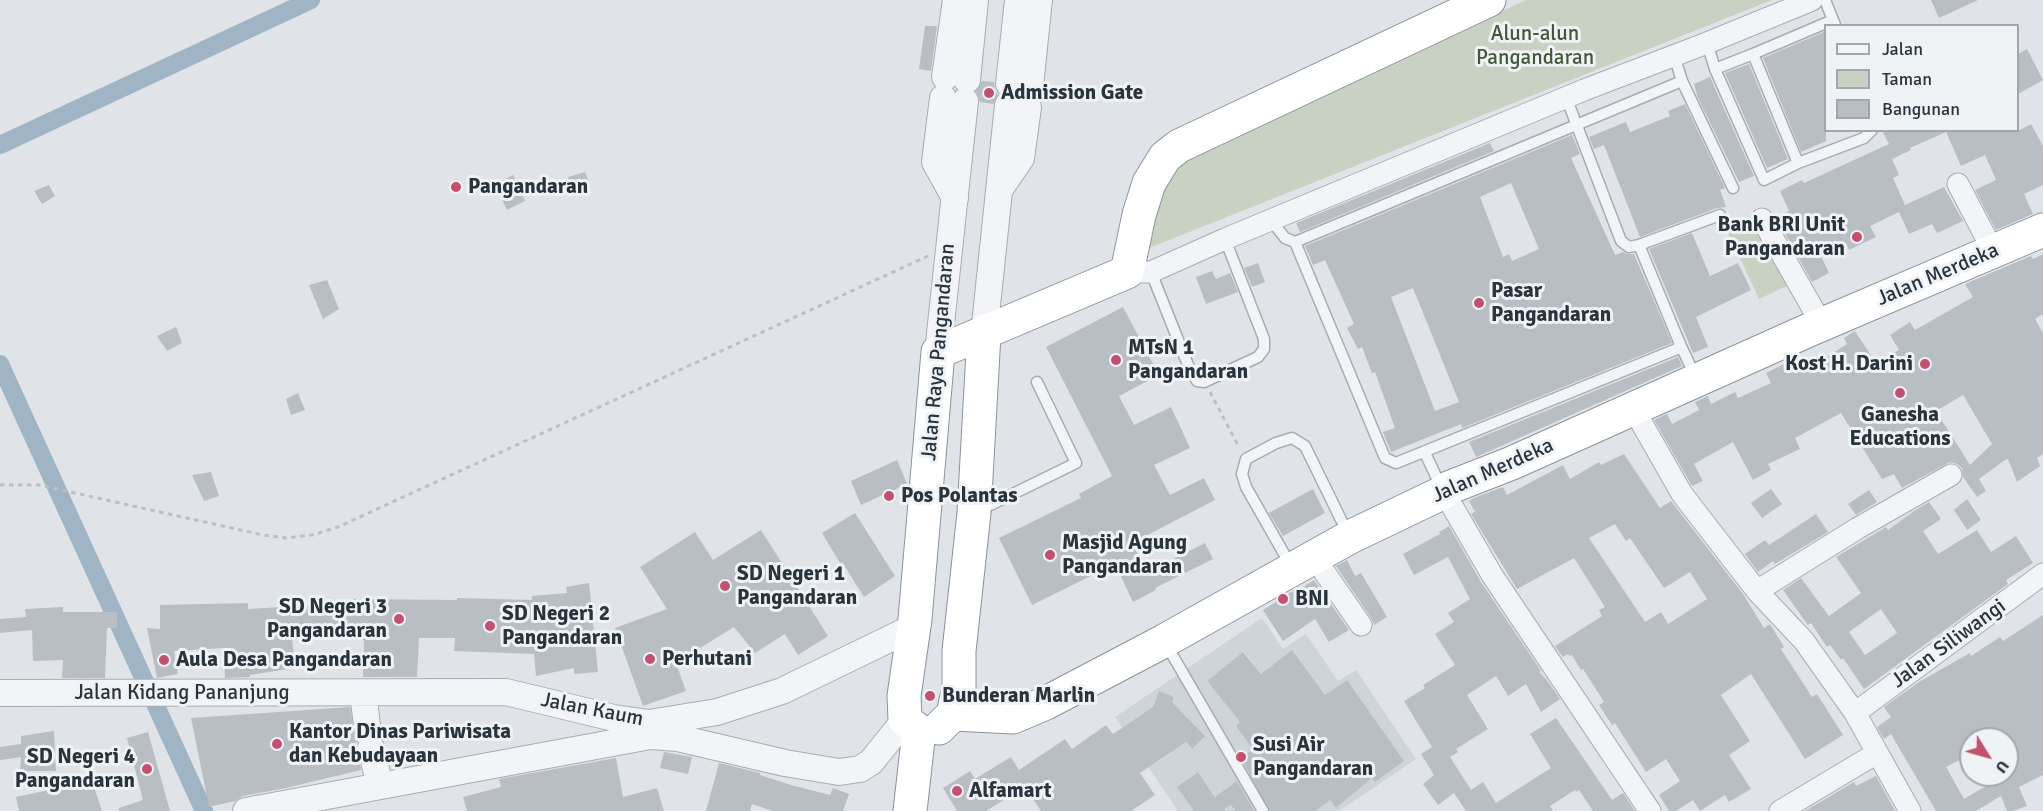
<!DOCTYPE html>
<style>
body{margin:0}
#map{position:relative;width:2043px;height:811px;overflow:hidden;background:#e0e4e8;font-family:Signika,sans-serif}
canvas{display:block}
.legend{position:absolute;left:1824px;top:24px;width:195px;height:108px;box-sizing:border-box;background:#f0f3f6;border:2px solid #a1a7ac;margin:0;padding:8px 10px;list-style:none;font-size:18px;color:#2a343e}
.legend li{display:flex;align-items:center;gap:12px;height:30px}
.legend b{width:30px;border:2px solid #a1a7ac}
.north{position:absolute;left:1959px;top:727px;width:60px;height:60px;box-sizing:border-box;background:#f0f3f6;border:2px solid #a1a7ac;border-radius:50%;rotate:127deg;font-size:16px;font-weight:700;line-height:24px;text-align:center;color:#2a343e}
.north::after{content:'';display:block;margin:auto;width:21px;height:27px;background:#c1516e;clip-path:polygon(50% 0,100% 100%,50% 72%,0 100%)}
</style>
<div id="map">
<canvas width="2043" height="811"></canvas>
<ul class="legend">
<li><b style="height:8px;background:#f3f4f7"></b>Jalan</li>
<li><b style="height:16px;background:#c8d1c2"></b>Taman</li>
<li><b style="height:16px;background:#b8bec4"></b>Bangunan</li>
</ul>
<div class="north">U</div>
</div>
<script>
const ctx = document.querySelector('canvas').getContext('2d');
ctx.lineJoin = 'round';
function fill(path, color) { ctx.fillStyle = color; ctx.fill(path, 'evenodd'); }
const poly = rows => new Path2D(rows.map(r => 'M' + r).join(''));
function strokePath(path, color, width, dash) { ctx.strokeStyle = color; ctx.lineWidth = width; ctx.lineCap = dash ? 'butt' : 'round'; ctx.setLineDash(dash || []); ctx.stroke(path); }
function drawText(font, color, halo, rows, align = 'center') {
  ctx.font = font + ' Signika,sans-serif'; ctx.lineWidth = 6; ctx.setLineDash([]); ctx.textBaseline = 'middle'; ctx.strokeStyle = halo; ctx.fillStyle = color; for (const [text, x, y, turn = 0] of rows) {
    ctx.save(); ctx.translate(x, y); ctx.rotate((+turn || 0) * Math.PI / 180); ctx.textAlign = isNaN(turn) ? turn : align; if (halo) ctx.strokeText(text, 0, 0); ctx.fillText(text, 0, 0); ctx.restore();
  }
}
const built = poly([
 [1262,618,1283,649,1306,634,1338,681,1356,670,1416,759,1339,811,1316,811,1325,803,1271,735,1239,761,1279,811,1251,811,1232,785,1222,792,1235,811,1222,811,1224,809,1198,772,1178,787,1194,811,1178,811,1115,717],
 [1292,651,1334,708,1309,727,1267,669],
 [1244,652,1311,735,1299,745,1260,699,1237,718,1207,681],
 [1347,680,1385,734,1344,763,1320,729,1346,710,1332,690],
 [1159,691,1174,697,1163,728,1156,725,1158,720,1150,717],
 [1259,709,1270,725,1248,741,1236,726],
 [1180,710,1204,736,1192,749,1167,722],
 [1146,712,1172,752,1154,764,1127,725],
 [1387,737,1403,761,1375,781,1358,757],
 [1321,738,1360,787,1336,808,1296,759]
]);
const green = poly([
 [1526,0,1772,0,1144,250,1162,181,1184,161],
 [1756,215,1789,285,1759,299,1726,228]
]);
const canal = poly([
 [0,145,311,0],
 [0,364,204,811]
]);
const building = poly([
 [1931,0,1978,0,1939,18],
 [925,26,937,26,931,71,919,69],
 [1826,31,1826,141,1801,152,1763,58],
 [2027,49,2043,80,2018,94,2018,54],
 [1749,64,1788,159,1767,168,1725,73],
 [1710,77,1754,176,1739,182,1698,98,1694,84],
 [982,81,994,82,995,90,998,94,993,104,980,102,976,91],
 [1685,104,1725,188,1720,190,1726,207,1717,208,1640,237,1604,145,1594,149,1589,137,1626,122,1630,132,1670,116,1668,111],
 [2031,124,2043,146,2043,185,2024,194,2033,214,1996,230,1975,190,1996,180,1985,155,1961,166,1946,132,1910,148,1911,150,1892,159,1899,175,1893,178,1905,205,1944,187,1963,221,1937,233,1932,224,1909,234,1899,212,1870,226,1876,237,1849,250,1846,243,1821,256,1829,273,1812,282,1776,218,1789,211,1780,191,1802,180,1804,183,1889,144,1882,130,2020,130],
 [1572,135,1580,154,1571,158,1615,255,1623,252,1628,254,1634,254,1672,343,1462,428,1461,424,1391,452,1383,432,1395,428,1375,372,1372,373,1362,347,1358,349,1347,328,1354,324,1325,260,1313,265,1305,246],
 [1511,183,1539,249,1512,261,1509,254,1503,257,1480,197],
 [1413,288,1459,402,1435,411,1391,297],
 [1490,143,1494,151,1300,232,1296,223],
 [585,172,590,185,573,192,568,177],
 [513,175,525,201,507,210,495,184],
 [49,185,55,196,42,204,34,191],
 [1692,233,1710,276,1738,263,1751,290,1696,317,1708,347,1693,353,1649,249],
 [2043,254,2043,314,2035,319,2043,333,2043,454,2037,458,2040,466,2017,482,2008,459,2005,460,1979,479,1986,491,1977,497,1963,477,1962,468,1957,464,1950,462,1902,488,1894,474,1882,479,1841,413,1795,438,1800,449,1768,464,1771,470,1753,480,1733,442,1694,464,1703,481,1692,486,1654,420,1667,414,1672,424,1699,410,1695,402,1708,396,1711,404,1735,392,1738,398,1771,383,1766,373,1784,364,1785,367,1802,357,1808,369,1847,344,1844,338,1855,331,1876,363,1899,350,1890,335,1910,322,1915,330,1973,297,1965,284,2031,256,2033,259],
 [1963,395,1992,444,1970,465,1936,411],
 [1258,263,1265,282,1252,287,1244,268],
 [1212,271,1216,279,1230,273,1238,292,1206,304,1196,277],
 [327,280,339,309,323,319,309,285],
 [1123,307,1159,375,1119,396,1134,425,1171,407,1190,448,1154,465,1170,495,1204,478,1215,500,1132,543,1147,572,1205,543,1213,559,1155,588,1156,590,1133,602,1115,564,1032,605,999,538,1081,498,1079,494,1112,476,1046,347],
 [176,327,182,343,167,351,157,336],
 [1678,357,1682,366,1483,454,1476,457,1469,442],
 [298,393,305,410,291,415,286,399],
 [1624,454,1660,508,1671,501,1743,594,1764,628,1770,624,1784,647,1781,649,1812,697,1817,694,1843,735,1805,759,1751,674,1721,695,1750,741,1729,755,1751,789,1729,802,1725,795,1700,811,1693,800,1676,811,1669,811,1659,795,1680,781,1666,759,1646,772,1615,723,1612,725,1599,705,1604,702,1583,669,1581,670,1572,655,1570,656,1568,654,1563,657,1555,646,1602,616,1599,610,1605,607,1574,558,1517,589,1471,514,1475,512,1469,501,1474,498,1503,487,1507,495,1563,465,1570,479,1599,462,1601,465],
 [1615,524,1626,541,1630,538,1664,588,1690,572,1707,599,1668,624,1661,612,1645,622,1589,538],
 [897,460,907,484,861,505,851,481],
 [211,472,219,496,204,501,192,475],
 [1313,489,1325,513,1283,536,1269,513],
 [1771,489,1782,504,1762,518,1751,503],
 [1869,490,1877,502,1856,515,1848,504],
 [1967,499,1981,520,1967,530,1954,510],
 [1929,502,1941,519,1923,531,1938,554,1977,530,1991,552,2016,536,2033,563,2006,580,2008,584,1864,689,1843,658,1841,660,1830,645,1827,647,1811,623,1808,625,1783,590,1801,578,1829,616,1861,593,1836,557,1886,527,1888,530,1914,511],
 [1881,609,1897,633,1865,655,1849,632],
 [855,513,895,576,864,597,842,562,840,563,822,533],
 [1816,514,1828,532,1775,564,1773,561,1758,572,1745,554,1765,540,1769,545],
 [1449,526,1481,582,1541,671,1539,672,1546,679,1560,699,1541,712,1526,684,1508,696,1496,676,1467,695,1488,729,1456,749,1458,752,1450,757,1471,790,1483,782,1496,803,1551,768,1530,734,1556,718,1612,800,1623,793,1635,811,1593,811,1579,790,1576,792,1575,790,1550,806,1553,811,1466,811,1454,793,1438,805,1423,784,1434,775,1421,754,1432,747,1404,701,1425,688,1423,685,1455,665,1435,634,1454,622,1448,613,1470,599,1448,557,1414,575,1403,554,1440,534,1439,532],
 [761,530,828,636,798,655,785,634,755,653,734,627,676,663,686,691,643,706,615,628,667,609,640,567,695,532,713,560],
 [1347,560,1355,576,1361,573,1387,617,1374,625,1371,618,1336,566],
 [1314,580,1349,630,1329,642,1315,619,1283,641,1263,610,1293,591,1294,593],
 [589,583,598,672,574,674,574,668,536,676,534,654,454,651,455,638,419,638,417,677,363,677,364,640,292,637,295,668,250,675,250,677,225,678,224,648,174,651,178,674,157,678,147,628,160,629,160,605,248,603,248,609,350,603,350,599,457,600,457,598,532,600,532,596,567,593,566,587],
 [63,607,63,612,117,612,117,628,107,628,105,678,62,678,63,660,33,661,32,630,0,633,0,619,26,617,25,609],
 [2043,615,2043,775,2019,787,2027,806,2013,811,2007,811,2001,796,1976,811,1936,811,1891,734,1884,739,1877,727,1891,717,1884,707,1919,682,1970,653,1971,656,2000,637,2003,641],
 [1971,739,2007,739,2007,775,1981,775,1986,786,1964,799,1946,767,1971,754],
 [1292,650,1325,695,1347,680,1404,761,1375,782,1372,778,1336,808,1330,800,1316,811,1270,811,1241,759,1253,749,1236,726,1240,722,1207,681,1243,652,1261,674],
 [1159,691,1174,697,1172,702,1205,736,1192,749,1186,742,1140,773,1155,795,1131,811,1041,811,1025,787,986,811,957,811,943,788,970,771,975,779,1011,757,1019,770,1065,739,1072,749,1106,725,1113,734,1153,707],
 [350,707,361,770,286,788,243,796,235,801,209,807,191,718],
 [54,731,56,771,20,771,21,757,0,760,0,747,21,744,21,736],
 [148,732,170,811,119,811,119,808,143,800,127,738],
 [664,752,692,757,688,774,660,768],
 [616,758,623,797,657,788,664,811,467,811,463,797,501,787,499,779],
 [719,763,760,773,760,775,791,785,830,795,833,788,849,794,843,811,773,811,752,804,750,811,706,811],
 [1198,772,1215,797,1237,781,1254,811,1235,811,1231,805,1224,809,1225,811,1194,811,1177,787],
 [1876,776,1895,811,1805,811,1854,782,1856,786],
 [92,781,102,811,19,811,16,797]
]);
const path = poly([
 [1210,392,1239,447],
 [0,485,39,485,263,535,286,538,312,535,338,527,928,256]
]);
const service = poly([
 [1825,0,1835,25],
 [1707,43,1715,69],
 [1753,54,1715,69,1764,180,1798,163,1864,138,1872,130],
 [1674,55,1682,81,1733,188],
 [1798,163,1753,54,1833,20],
 [1271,220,1285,238,1295,242,1682,81],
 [1295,242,1385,458,1396,463,1677,349,1680,344,1639,245,1629,247,1621,241,1566,97],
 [1639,245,1720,215],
 [1151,272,1190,370,1197,381,1204,382,1258,357,1264,349,1264,339,1225,239],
 [1680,344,1695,376],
 [1425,453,1442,489],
 [980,510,1076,463,1037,382],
 [1291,566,1246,487,1242,474,1246,459,1276,443,1292,438,1305,446,1348,534],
 [1166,644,1263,811]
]);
const minor = poly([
 [1958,184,1993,251],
 [1762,219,1822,325],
 [1127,272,1151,272,1225,239,1584,90,1707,43,1812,0],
 [1633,408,1682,494,1757,591,1804,641,1855,713,1910,811],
 [1444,492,1492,575,1650,811],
 [1314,557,1361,625],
 [1757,591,1858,528,1951,475],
 [1855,713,2043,574],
 [1780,811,1877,753]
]);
const tertiary = poly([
 [945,77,956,0],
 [967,80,975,0],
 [1009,84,1018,0],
 [1030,86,1039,0],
 [943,98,935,162,955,198],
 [1001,187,1021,158,1028,107],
 [984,334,1008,105],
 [938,352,965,101],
 [0,693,506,692,614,718,649,723,717,712,782,691,914,627],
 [363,693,368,733],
 [371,748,380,786],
 [246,811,650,736,678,738,785,763,839,772,860,769,871,762,905,720]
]);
const trunk = poly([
 [953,714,1013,717,1046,703,1164,641,1350,537,1444,492,1448,488,1512,463,1809,330,2043,230],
 [939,728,953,714,959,688,959,651,974,513,984,334],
 [919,731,905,720,904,696,915,619,938,352,1127,272,1139,215,1149,183,1165,157,1179,146,1489,0],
 [910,811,919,731]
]);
const markers = [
 [989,93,6,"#c1516e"],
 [456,187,6,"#c1516e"],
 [1857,237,6,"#c1516e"],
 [1479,303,6,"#c1516e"],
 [1116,360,6,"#c1516e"],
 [1925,364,6,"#c1516e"],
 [1900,393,6,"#c1516e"],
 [889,496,6,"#c1516e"],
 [1050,555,6,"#c1516e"],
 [725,586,6,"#c1516e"],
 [1283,599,6,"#c1516e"],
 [399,619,6,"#c1516e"],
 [490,626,6,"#c1516e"],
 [650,659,6,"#c1516e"],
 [164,660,6,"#c1516e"],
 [930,696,6,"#c1516e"],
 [277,744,6,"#c1516e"],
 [1241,757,6,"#c1516e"],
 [147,769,6,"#c1516e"],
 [957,791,6,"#c1516e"]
];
const parkNames = [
 ["Alun-alun",1535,34],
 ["Pangandaran",1535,58]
];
const poiNames = [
 ["Admission Gate",1001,93],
 ["Pangandaran",468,187],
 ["Bank BRI Unit",1845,225,"right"],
 ["Pangandaran",1845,249,"right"],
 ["Pasar",1491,291],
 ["Pangandaran",1491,315],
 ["MTsN 1",1128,348],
 ["Pangandaran",1128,372],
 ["Kost H. Darini",1913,364,"right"],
 ["Ganesha",1900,415,"center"],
 ["Educations",1900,439,"center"],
 ["Pos Polantas",901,496],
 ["Masjid Agung",1062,543],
 ["Pangandaran",1062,567],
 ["SD Negeri 1",737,574],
 ["Pangandaran",737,598],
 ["BNI",1295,599],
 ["SD Negeri 3",387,607,"right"],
 ["Pangandaran",387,631,"right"],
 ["SD Negeri 2",502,614],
 ["Pangandaran",502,638],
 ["Perhutani",662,659],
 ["Aula Desa Pangandaran",176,660],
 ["Bunderan Marlin",942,696],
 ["Kantor Dinas Pariwisata",289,732],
 ["dan Kebudayaan",289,756],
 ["Susi Air",1253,745],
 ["Pangandaran",1253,769],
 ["SD Negeri 4",135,757,"right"],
 ["Pangandaran",135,781,"right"],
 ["Alfamart",969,791]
];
const streetNames = [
 ["Jalan Merdeka",1938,275,-23],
 ["Jalan Raya Pangandaran",939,352,-85],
 ["Jalan Merdeka",1493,471,-24],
 ["Jalan Siliwangi",1949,644,-36],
 ["Jalan Kidang Pananjung",182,693],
 ["Jalan Kaum",592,710,11]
];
fill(built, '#cfd4da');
fill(green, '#c8d1c2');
strokePath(canal, '#9fb5c5', 18);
fill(building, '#b8bec4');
strokePath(service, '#a6acb2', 13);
strokePath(minor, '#a6acb2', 23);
strokePath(tertiary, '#a6acb2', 28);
strokePath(trunk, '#89939d', 35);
strokePath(path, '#bbbec3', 3, [4.5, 4.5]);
strokePath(service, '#f3f4f7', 10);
strokePath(minor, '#f3f4f7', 21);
strokePath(tertiary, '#f3f4f7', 26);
strokePath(trunk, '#fff', 33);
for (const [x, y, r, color] of markers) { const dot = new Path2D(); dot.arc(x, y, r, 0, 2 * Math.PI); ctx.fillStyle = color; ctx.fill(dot); strokePath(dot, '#f0f3f6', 2); }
drawText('21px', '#425839', '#f0f3f6', parkNames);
drawText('bold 21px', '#2a343e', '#f0f3f6', poiNames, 'left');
drawText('21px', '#2a343e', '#f0f3f6', streetNames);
</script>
